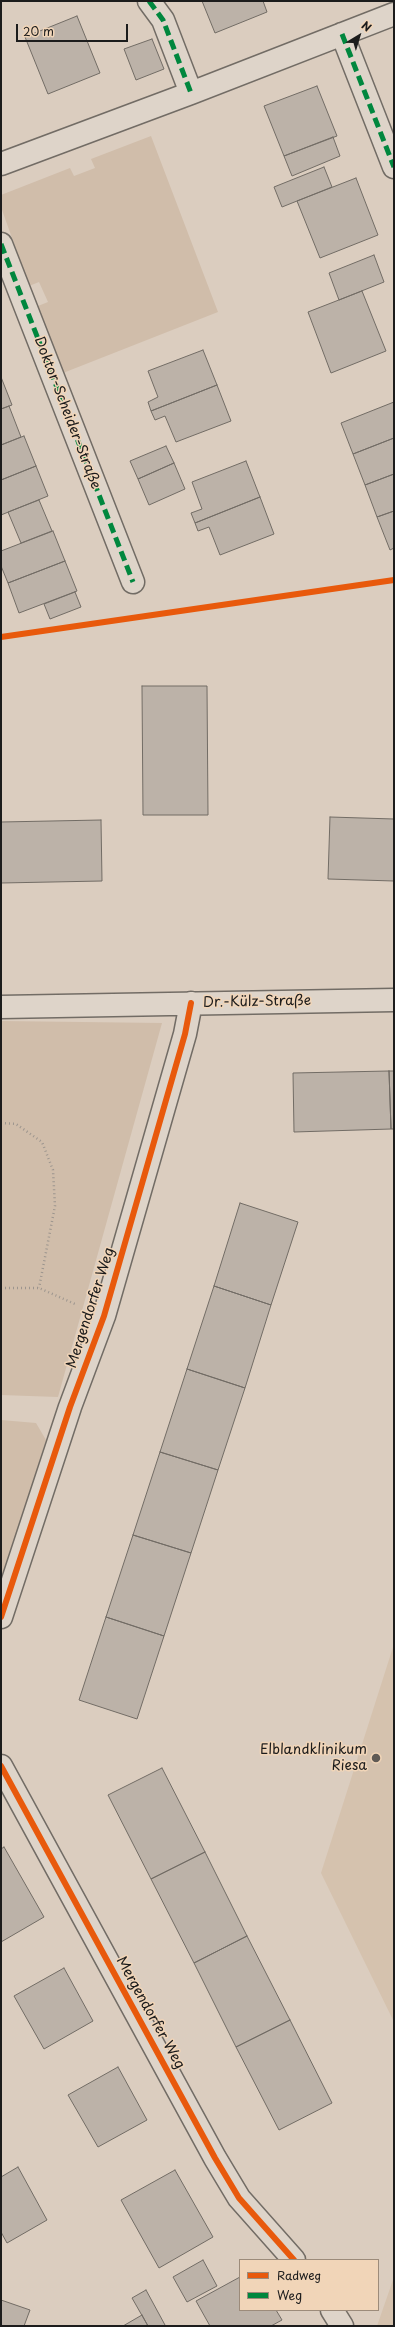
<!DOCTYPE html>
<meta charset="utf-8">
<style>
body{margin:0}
#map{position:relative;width:395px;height:2327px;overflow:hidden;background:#dbcdbf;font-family:"Playpen Sans",sans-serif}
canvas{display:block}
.frame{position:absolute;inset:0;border:2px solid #1c1c1c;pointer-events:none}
.legend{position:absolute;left:239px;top:2259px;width:140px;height:52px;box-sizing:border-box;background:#f1d5b8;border:1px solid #9c8b7a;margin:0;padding:5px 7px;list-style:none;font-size:12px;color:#1c1c1c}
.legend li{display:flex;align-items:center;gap:8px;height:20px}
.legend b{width:20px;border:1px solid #9c8b7a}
.north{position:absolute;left:339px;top:16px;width:40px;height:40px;-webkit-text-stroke:3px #f1d5b8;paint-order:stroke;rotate:38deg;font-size:11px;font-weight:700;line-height:16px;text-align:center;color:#1c1c1c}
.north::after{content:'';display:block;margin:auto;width:14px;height:18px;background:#1c1c1c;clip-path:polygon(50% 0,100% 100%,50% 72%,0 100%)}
.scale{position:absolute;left:16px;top:24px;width:112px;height:18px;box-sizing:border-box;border:2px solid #1c1c1c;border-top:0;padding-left:5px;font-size:12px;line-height:14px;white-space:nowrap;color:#1c1c1c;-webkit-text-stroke:3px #f1d5b8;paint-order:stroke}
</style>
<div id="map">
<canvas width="395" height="2327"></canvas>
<div class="frame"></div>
<ul class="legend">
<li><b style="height:5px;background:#e8590c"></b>Radweg</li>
<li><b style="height:5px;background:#00873e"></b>Weg</li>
</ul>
<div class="north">N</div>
<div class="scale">20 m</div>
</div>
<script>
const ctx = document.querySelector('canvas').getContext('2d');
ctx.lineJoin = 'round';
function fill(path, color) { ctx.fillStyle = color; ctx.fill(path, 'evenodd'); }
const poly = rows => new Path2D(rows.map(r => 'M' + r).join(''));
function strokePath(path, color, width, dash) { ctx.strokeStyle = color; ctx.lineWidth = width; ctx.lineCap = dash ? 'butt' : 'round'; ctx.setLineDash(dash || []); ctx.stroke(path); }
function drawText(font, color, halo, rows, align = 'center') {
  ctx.font = font + ' "Playpen Sans",sans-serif'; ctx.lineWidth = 3; ctx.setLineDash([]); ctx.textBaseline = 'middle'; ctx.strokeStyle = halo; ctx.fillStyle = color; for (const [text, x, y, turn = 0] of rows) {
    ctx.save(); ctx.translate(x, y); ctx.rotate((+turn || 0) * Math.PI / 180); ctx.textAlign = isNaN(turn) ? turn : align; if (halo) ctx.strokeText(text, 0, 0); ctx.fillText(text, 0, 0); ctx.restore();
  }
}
const built = poly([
 [394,1644,394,2022,321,1873],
 [394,2277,394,2326,377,2326]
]);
const green = poly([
 [151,136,218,312,63,373,38,306,48,302,39,282,29,286,1,207,1,195,70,168,74,176,95,168,91,159],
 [1,1021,162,1023,58,1397,1,1395],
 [1,1420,36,1423,46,1440,6,1568,1,1575]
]);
const building = poly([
 [202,1,263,1,267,12,215,33,202,1],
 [77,16,100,73,48,94,25,37,77,16],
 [152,39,164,69,136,80,124,49,152,39],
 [317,86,337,136,284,156,264,106,317,86],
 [333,137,340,156,292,176,284,156,333,137],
 [324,167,332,187,282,207,274,187,324,167],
 [356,178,378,235,320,258,297,201,356,178],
 [374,255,384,282,339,300,329,273,374,255],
 [362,291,386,351,331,373,308,312,362,291],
 [203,350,217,385,151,411,148,402,158,397,148,371,203,350],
 [1,377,12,405,1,409,1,377],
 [217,385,231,421,176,442,165,416,155,420,151,411,217,385],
 [394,402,394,438,353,454,341,423,394,402],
 [9,406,21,437,1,445,1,409,9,406],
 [24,436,36,466,1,480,1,445,24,436],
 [394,438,394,474,365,485,353,454,394,438],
 [166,446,174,463,138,479,130,461,166,446],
 [246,461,260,497,195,523,191,513,202,509,192,482,246,461],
 [174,463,185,489,149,505,138,479,174,463],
 [36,466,48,496,1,515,1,480,36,466],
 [394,474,394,511,377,517,365,485,394,474],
 [260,497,274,534,220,555,209,527,198,531,195,523,260,497],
 [39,500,52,531,21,543,8,512,39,500],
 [394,511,394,548,390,550,377,517,394,511],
 [53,531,65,561,8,583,1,566,1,551,53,531],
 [65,561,77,591,19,613,8,583,65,561],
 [75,592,81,607,50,619,44,604,75,592],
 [142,686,207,686,208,815,143,815,142,686],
 [330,817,394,819,394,881,328,879,330,817],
 [101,820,102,881,1,883,1,822,101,820],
 [389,1071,394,1071,394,1129,391,1129,389,1071],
 [389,1071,391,1129,294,1132,293,1073,389,1071],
 [240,1203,298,1222,271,1305,214,1286,240,1203],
 [214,1286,271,1305,245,1388,187,1369,214,1286],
 [187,1369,245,1388,218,1470,160,1452,187,1369],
 [160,1452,218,1470,191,1553,133,1535,160,1452],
 [133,1535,191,1553,164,1636,106,1617,133,1535],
 [106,1617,164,1636,137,1719,79,1700,106,1617],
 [162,1768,205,1852,151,1879,108,1795,162,1768],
 [4,1847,44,1917,1,1942,1,1849,4,1847],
 [205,1852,247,1936,194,1963,151,1879,205,1852],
 [247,1936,290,2020,236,2047,194,1963,247,1936],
 [64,1968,93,2021,44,2049,14,1996,64,1968],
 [290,2020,332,2103,279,2130,236,2047,290,2020],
 [118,2067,147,2120,98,2147,68,2095,118,2067],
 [18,2167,47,2220,7,2243,1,2232,1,2177,18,2167],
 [175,2170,213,2237,159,2268,121,2200,175,2170],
 [203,2260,217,2286,187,2302,173,2277,203,2260],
 [240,2277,240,2310,276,2310,282,2320,271,2326,210,2326,196,2301,240,2277],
 [146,2290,165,2325,163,2326,148,2326,132,2298,146,2290],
 [1,2300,30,2310,24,2326,1,2326,1,2300],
 [142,2315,148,2326,123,2326,142,2315]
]);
const path = poly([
 [1,1123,16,1124,42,1142,53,1170,55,1206,39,1288],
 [1,1288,39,1288,75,1304]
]);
const minor = poly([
 [149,1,163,20,191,93],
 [342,34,394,167],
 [1,164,191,93,394,14],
 [1,244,133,582],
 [1,1007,394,1000],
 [1,1617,70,1407,104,1316,185,1034,191,1003],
 [1,1766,215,2158,239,2198,294,2260],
 [332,2310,342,2326]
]);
const quiet = poly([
 [149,1,163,20,191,93],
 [342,34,394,167],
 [1,244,133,582]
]);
const cycleway = poly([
 [1,637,394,580],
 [1,1617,70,1407,104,1316,185,1034,191,1003],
 [1,1766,215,2158,239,2198,294,2260]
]);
const markers = [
 [376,1758,5,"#5f5a55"]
];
const streetNames = [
 ["Doktor-Scheider-Straße",67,413,69],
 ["Dr.-Külz-Straße",257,1002,-1],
 ["Mergendorfer Weg",91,1308,-72],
 ["Mergendorfer Weg",150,2013,61]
];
const poiNames = [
 ["Elblandklinikum",367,1750],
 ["Riesa",367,1766]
];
fill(built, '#d5c2ae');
fill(green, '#d0bdaa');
fill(building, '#bcb2a8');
strokePath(building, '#726c65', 1);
strokePath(minor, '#726c65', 25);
strokePath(path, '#9c958e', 2.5, [1, 3]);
strokePath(minor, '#ded4c9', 22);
strokePath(quiet, '#00873e', 5, [10, 5]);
strokePath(cycleway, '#e8590c', 6);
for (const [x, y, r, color] of markers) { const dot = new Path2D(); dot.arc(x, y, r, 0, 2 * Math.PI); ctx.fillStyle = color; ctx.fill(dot); strokePath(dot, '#f1d5b8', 1.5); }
drawText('14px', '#1c1c1c', '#f1d5b8', streetNames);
drawText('14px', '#1c1c1c', '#f1d5b8', poiNames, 'right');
</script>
